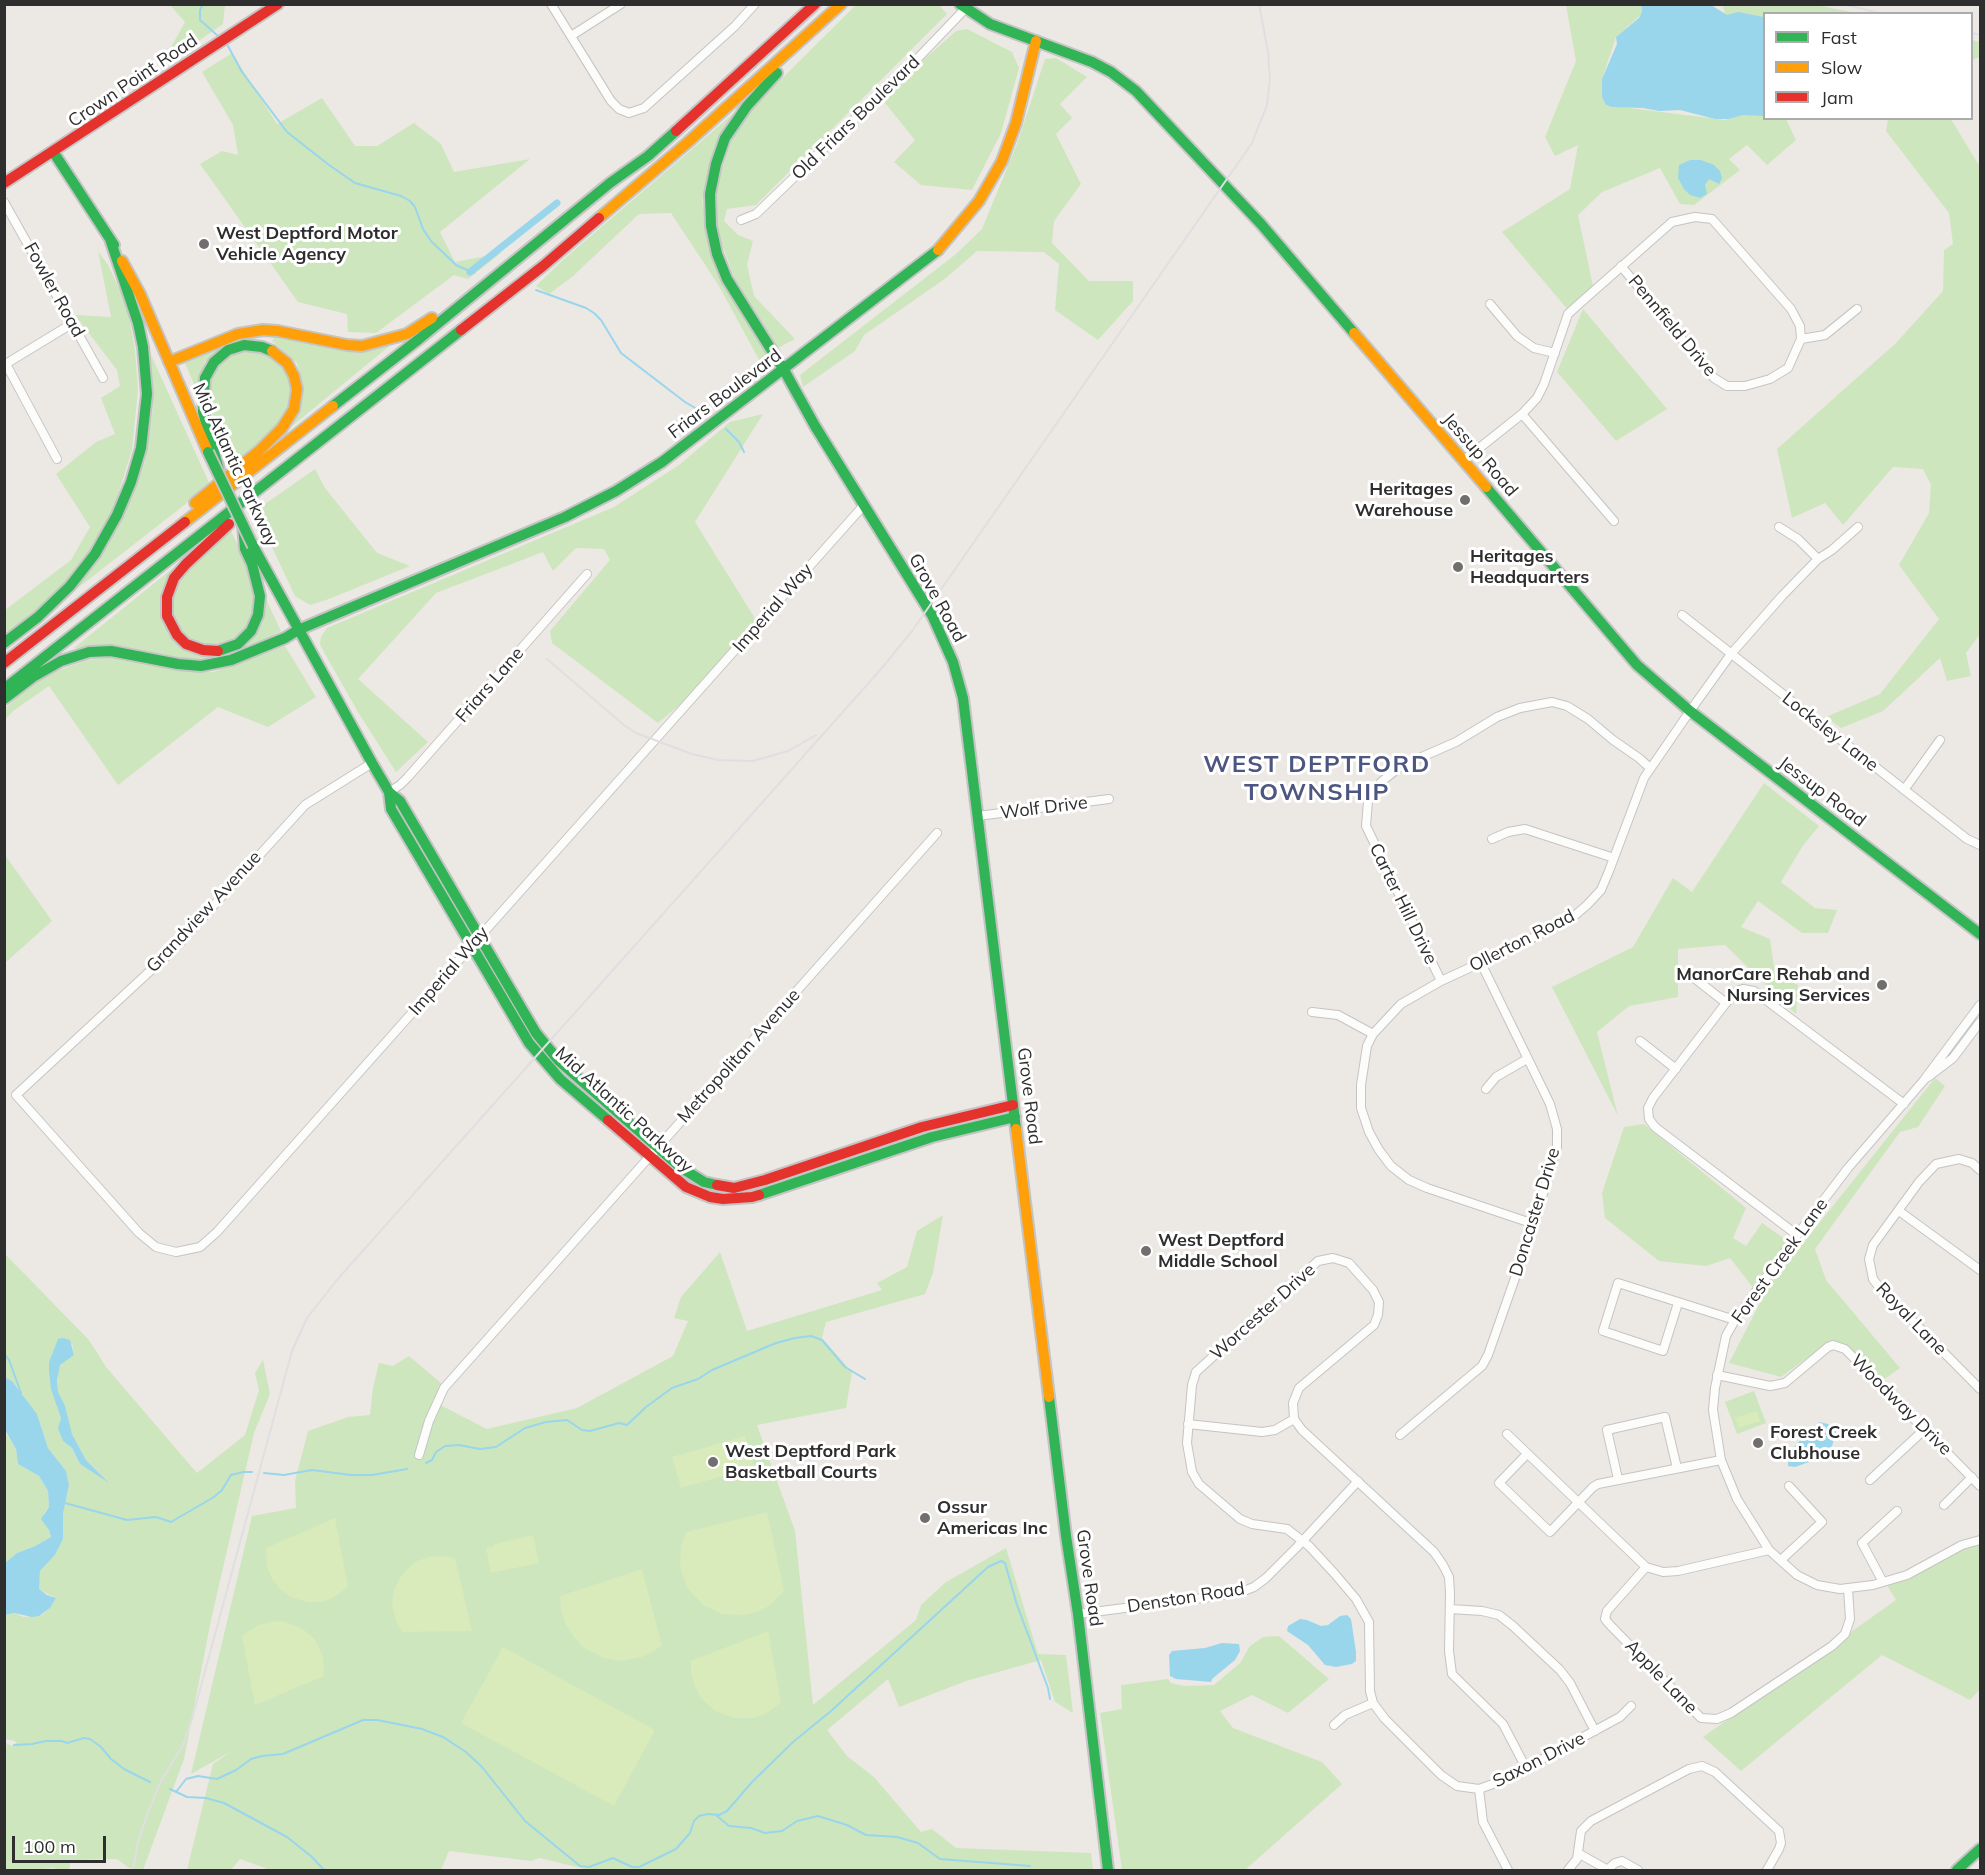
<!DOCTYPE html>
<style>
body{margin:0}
#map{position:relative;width:1985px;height:1875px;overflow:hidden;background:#ece8e4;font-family:Mulish,sans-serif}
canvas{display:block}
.frame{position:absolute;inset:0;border:6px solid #2e2e2e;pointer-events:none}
.legend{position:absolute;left:1763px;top:12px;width:210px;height:108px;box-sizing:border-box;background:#fff;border:2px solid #ababab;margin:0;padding:8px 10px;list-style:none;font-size:18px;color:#2e2e2e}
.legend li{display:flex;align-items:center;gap:12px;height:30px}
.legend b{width:30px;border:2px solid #ababab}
.scale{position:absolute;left:12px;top:1836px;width:94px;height:27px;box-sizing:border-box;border:3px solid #2e2e2e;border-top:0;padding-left:8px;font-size:18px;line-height:21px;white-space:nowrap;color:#2e2e2e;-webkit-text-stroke:4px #fff;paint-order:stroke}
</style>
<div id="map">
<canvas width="1985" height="1875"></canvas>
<div class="frame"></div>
<ul class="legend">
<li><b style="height:8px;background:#30b455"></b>Fast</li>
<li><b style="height:8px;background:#ff9f0a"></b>Slow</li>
<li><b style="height:8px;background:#e5322d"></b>Jam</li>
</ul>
<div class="scale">100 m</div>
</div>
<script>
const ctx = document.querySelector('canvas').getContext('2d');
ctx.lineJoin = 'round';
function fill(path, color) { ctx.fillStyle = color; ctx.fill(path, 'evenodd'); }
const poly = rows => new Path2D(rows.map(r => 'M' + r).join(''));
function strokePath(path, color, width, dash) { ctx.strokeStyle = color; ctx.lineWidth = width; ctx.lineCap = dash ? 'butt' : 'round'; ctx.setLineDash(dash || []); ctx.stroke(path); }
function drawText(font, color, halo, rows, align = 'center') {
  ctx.font = font + ' Mulish,sans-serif'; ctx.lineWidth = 6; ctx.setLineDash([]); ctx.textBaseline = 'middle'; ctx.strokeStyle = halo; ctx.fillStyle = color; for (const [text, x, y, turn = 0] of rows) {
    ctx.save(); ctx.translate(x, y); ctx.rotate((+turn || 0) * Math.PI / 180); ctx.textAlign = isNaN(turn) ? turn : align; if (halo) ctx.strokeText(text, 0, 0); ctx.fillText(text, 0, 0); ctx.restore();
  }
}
const green = poly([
 [170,5,225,5,223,24,188,48,170,49,185,22],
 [856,5,939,5,947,14,756,205,727,209,724,221,738,235,753,241,747,265,754,296,795,339,778,348,734,277,717,231,717,184,738,122],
 [1566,5,1645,5,1642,14,1616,37,1602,79,1606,105,1725,120,1764,109,1764,118,1786,119,1796,140,1767,165,1747,145,1729,159,1740,170,1694,205,1680,204,1660,168,1602,192,1578,215,1593,286,1569,311,1502,232,1570,189,1578,145,1555,156,1545,137,1576,61],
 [1723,5,1816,5,1856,13,1764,14,1764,21,1725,15],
 [967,29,1012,52,1019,68,1001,133,972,190,921,185,894,162,915,140,881,98,956,31],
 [1972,40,1980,42,1980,57,1972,60],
 [232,53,277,124,322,98,355,146,377,146,414,123,441,144,454,172,530,159,440,232,455,262,501,253,468,279,454,275,376,333,348,332,347,314,298,302,200,164,222,151,238,155,233,125,202,72],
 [1056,58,1087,77,1060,104,1072,118,1056,134,1081,184,1054,221,1052,243,1089,281,1133,281,1133,301,1098,340,1055,310,1059,264,1044,252,977,251,946,278,864,335,855,351,803,387,800,375,956,254,982,229,1017,144,1045,59],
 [734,113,714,148,702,202,717,271,773,363,763,367,719,286,671,213,639,214,572,277,549,294,536,286,564,259],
 [1888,119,1951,119,1980,167,1980,634,1966,653,1971,676,1947,681,1940,658,1883,711,1841,728,1826,717,1880,694,1939,619,1899,565,1929,513,1931,485,1923,469,1893,467,1843,525,1825,503,1792,518,1777,449,1896,343,1943,291,1944,250,1953,244,1949,213,1886,131],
 [98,251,108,265,127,305,135,350,138,390,132,450,113,511,90,554,54,596,5,636,5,610,71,560,90,527,56,474,96,442,115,434,101,398,120,386,117,370,75,315,111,317],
 [1583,309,1667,409,1616,441,1557,372],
 [275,336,393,343,291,427,303,386,297,363,272,341],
 [230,342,205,362,197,391,185,363],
 [147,346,210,485,65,598,129,504,145,461,153,408],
 [254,350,273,355,287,367,292,389,289,406,280,424,233,464,215,431,209,393,214,369,236,351],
 [763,414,695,522,756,620,681,704,658,723,552,643,550,631,610,560,604,549,576,548,553,571,543,552,436,593,358,679,428,742,396,772,358,712,320,645,321,637,327,628,614,507,679,465,730,422],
 [315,469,325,488,377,553,410,566,329,599,310,605,295,596,255,511],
 [231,531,249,568,256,596,251,622,239,638,215,647,191,643,176,624,170,602,183,575],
 [178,564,165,626,218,656,246,647,262,624,265,597,281,631,252,647,220,659,183,660,93,647,74,648],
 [285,646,316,697,268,727,218,707,118,785,49,686,13,711,5,720,5,708,39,678,87,660,112,657,213,672],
 [1764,783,1819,826,1802,847,1781,882,1815,908,1837,910,1828,933,1802,933,1758,901,1741,927,1770,939,1775,974,1798,985,1796,1014,1725,945,1678,949,1678,997,1629,1006,1597,1032,1618,1116,1552,987,1633,947,1673,878,1692,892],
 [5,855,52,921,5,963,4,963],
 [1935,1078,1945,1086,1918,1127,1900,1132,1815,1249,1826,1280,1900,1368,1876,1385,1830,1341,1781,1377,1729,1363,1762,1299,1730,1258,1706,1266,1659,1261,1605,1218,1602,1193,1624,1127,1644,1124,1746,1208,1733,1238,1746,1246,1762,1223,1786,1240,1801,1246],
 [943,1215,933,1273,925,1294,826,1322,822,1338,852,1372,846,1408,757,1425,795,1531,813,1705,916,1620,921,1605,946,1582,1006,1548,1038,1654,1066,1655,1073,1713,1055,1702,1041,1660,966,1681,899,1707,888,1679,827,1730,847,1756,874,1777,921,1832,932,1829,956,1848,1091,1853,1093,1870,589,1870,540,1858,531,1861,449,1851,441,1870,268,1870,265,1868,240,1859,231,1870,187,1870,213,1764,230,1752,191,1774,252,1516,296,1508,295,1481,308,1431,348,1417,370,1415,373,1388,379,1363,393,1366,409,1356,442,1384,434,1399,444,1407,487,1429,577,1408,673,1356,688,1321,674,1318,681,1297,720,1252,747,1331,882,1290,877,1283,907,1267,917,1231],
 [5,1254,89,1340,106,1367,197,1473,245,1435,259,1390,255,1373,263,1360,270,1394,254,1433,211,1620,184,1759,143,1870,129,1868,117,1859,71,1860,69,1870,57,1870,54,1868,33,1870,5,1870,5,1747,7,1746,6,1743,12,1746,16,1743,15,1741,5,1739,4,1615,14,1613,24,1617,42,1615,50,1608,56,1598,38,1589,40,1571,55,1555,63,1539,63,1514,69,1485,66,1471,48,1448,37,1414,12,1381,5,1377],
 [72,1344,74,1355,62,1362,57,1372,58,1392,72,1434,86,1460,107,1481,80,1464,72,1448,63,1441,61,1418,49,1362],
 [1754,1391,1766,1423,1737,1434,1725,1402],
 [4,1430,16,1449,18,1464,39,1476,48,1491,49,1507,44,1513,51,1537,35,1546,17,1553,5,1563],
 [1975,1539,1980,1543,1980,1689,1970,1700,1882,1655,1741,1771,1703,1737,1896,1600,1885,1582],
 [1279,1636,1329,1679,1288,1713,1252,1695,1220,1711,1233,1728,1322,1762,1342,1784,1245,1870,1122,1870,1100,1713,1122,1709,1121,1685,1168,1679,1171,1683,1184,1686,1214,1685,1240,1663,1250,1646,1263,1637]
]);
const pitch = poly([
 [1757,1411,1760,1421,1739,1428,1735,1418],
 [745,1436,754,1467,681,1488,672,1457],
 [767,1512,784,1591,769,1606,757,1612,743,1615,722,1614,703,1605,688,1589,680,1568,681,1546,686,1532],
 [335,1518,348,1587,333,1598,321,1602,308,1602,290,1597,280,1589,272,1579,267,1567,266,1548],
 [533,1535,539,1563,491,1573,486,1548,493,1547,495,1544],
 [442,1556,455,1558,472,1631,402,1632,396,1621,392,1603,394,1590,399,1579,407,1569,417,1561,429,1557],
 [642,1569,662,1646,642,1657,620,1661,604,1658,584,1648,574,1637,566,1625,561,1610,560,1596],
 [282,1621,300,1627,315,1639,323,1656,324,1676,255,1705,242,1636,258,1625,270,1622],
 [768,1631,781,1703,765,1714,753,1718,734,1718,715,1711,701,1698,695,1686,691,1674,691,1661],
 [503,1647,655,1730,614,1806,461,1723]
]);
const water = poly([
 [1642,5,1711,5,1727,15,1738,12,1764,17,1764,116,1743,115,1729,119,1715,119,1680,110,1659,111,1643,108,1612,107,1606,105,1602,97,1602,79,1617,44,1616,37,1639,18,1642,12],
 [1690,160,1701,160,1714,165,1720,171,1722,178,1719,184,1709,179,1705,185,1707,194,1700,198,1690,195,1684,189,1678,178,1679,165],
 [63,1338,70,1340,74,1355,60,1365,57,1380,58,1392,65,1406,72,1434,86,1460,109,1483,80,1464,72,1448,63,1441,58,1428,61,1418,51,1389,49,1371,49,1362,58,1339],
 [5,1377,12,1381,37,1414,48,1448,66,1471,69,1485,63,1514,63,1539,55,1555,40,1571,39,1589,47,1595,56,1598,50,1608,39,1616,32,1617,14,1613,5,1615,5,1563,17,1553,35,1546,51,1537,49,1530,41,1519,49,1507,48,1491,39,1476,18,1464,16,1449,5,1430],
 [1820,1422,1835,1426,1836,1432,1832,1446,1812,1461,1795,1467,1788,1466,1788,1454,1811,1428],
 [1347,1615,1351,1619,1356,1652,1356,1661,1352,1664,1336,1667,1325,1665,1308,1645,1287,1631,1288,1626,1300,1619,1307,1620,1321,1626,1328,1625,1340,1616],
 [1222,1643,1239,1644,1240,1651,1235,1660,1212,1679,1211,1682,1176,1679,1170,1676,1169,1655,1172,1651,1205,1648]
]);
const stream = poly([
 [203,4,200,10,200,20,218,36],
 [228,46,242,72,287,132,329,165,355,183,401,196,410,201,415,207,423,229,431,241,456,265,474,273],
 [536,290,586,308,594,313,601,320,621,353,685,402,704,413],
 [726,429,739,442,744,452],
 [4,1353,9,1360,21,1393],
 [426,1463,432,1460,436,1452,445,1446,459,1445,480,1449,496,1447,525,1428,546,1422,567,1420,582,1430,590,1431,619,1423,627,1425,646,1407,672,1388,698,1379,712,1370,776,1343,795,1338,811,1336,822,1340,845,1367,865,1379],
 [264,1473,284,1475,312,1470,351,1475,372,1475,407,1469],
 [65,1503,127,1520,156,1517,171,1522,214,1497,222,1490,231,1475,243,1472,252,1472],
 [14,1745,32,1744,46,1741,62,1741,67,1743,84,1738,90,1739,101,1747,111,1759,124,1769,150,1782],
 [170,1789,187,1797,206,1798,224,1803,274,1830,287,1837,312,1857,324,1870],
 [176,1792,186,1779,198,1776,217,1779,236,1770,251,1759,262,1756,283,1754,363,1720,377,1720,422,1729,443,1737,466,1752,482,1767,525,1821,580,1866,589,1867,613,1858,632,1867,639,1867,676,1849,690,1833,694,1821,699,1816,708,1814,719,1815,727,1811,752,1782,793,1742,831,1711,988,1567,1001,1561,1005,1563,1017,1605,1048,1688,1050,1699],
 [717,1816,729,1826,751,1828,765,1833,782,1831,797,1821,818,1816,847,1825,866,1835,897,1837,918,1843,940,1859,1030,1866]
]);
const canal = poly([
 [470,272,557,203]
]);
const street = poly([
 [551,4,611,101,619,109,629,113,644,108,735,26,755,4],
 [571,36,621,4],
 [4,202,103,378],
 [741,220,756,214,919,57,965,9],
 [1490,304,1517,336,1534,348,1555,353],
 [1801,339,1825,335,1857,309],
 [6,364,57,459],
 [4,365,73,323],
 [1522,414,1614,521],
 [1463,461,1522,414,1537,398,1544,384,1568,314,1579,304,1672,222,1695,217,1712,219,1791,309,1800,326,1801,339,1788,368,1770,379,1745,386,1727,386,1714,378,1621,266],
 [1779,527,1798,539,1818,559],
 [1682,615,1967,839,1980,845],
 [372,763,305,805,176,947,16,1095,139,1233,156,1247,176,1252,200,1247,217,1232,864,505],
 [1904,790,1940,740],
 [389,792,400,785,408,777,587,574],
 [978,816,1109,799],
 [1492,839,1508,832,1525,829,1614,858],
 [1693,977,1726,1003,1737,991,1743,989,1754,991,1904,1104],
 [1441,981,1366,826,1368,801,1381,782,1401,766,1456,742,1497,717,1520,708,1552,702,1567,706,1588,719,1613,740,1639,758,1650,768],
 [1726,1003,1653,1098,1648,1108,1649,1119,1655,1127,1797,1235],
 [1980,1005,1924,1080,1848,1168,1797,1235,1735,1320,1726,1336,1715,1388,1713,1410,1721,1460,1737,1499,1769,1550,1797,1575,1817,1585,1840,1589,1873,1585,1907,1575,1962,1545,1980,1540],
 [1312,1012,1338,1015,1373,1034],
 [1640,1041,1676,1069],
 [1928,1077,1953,1058,1980,1022],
 [1486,1089,1496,1077,1527,1059],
 [1980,1170,1972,1163,1959,1159,1936,1164,1919,1182,1873,1245,1869,1259,1873,1279,1879,1287,1980,1389],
 [1899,1211,1980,1270],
 [1534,1224,1427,1188,1409,1180,1391,1166,1379,1150,1369,1132,1361,1108,1361,1085,1367,1046,1373,1034,1401,1004,1441,981,1519,945,1573,917,1587,905,1601,890,1609,871,1644,778,1690,711,1731,654,1782,596,1818,559,1832,550,1858,527],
 [1678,1303,1663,1351,1603,1331,1618,1283,1735,1320],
 [1717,1375,1770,1386,1785,1383,1828,1347,1833,1345,1845,1349,1980,1486],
 [1188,1424,1262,1432,1275,1430,1294,1419],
 [1507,1434,1646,1567],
 [1400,1435,1482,1366,1488,1355,1534,1224,1557,1147,1557,1129,1550,1104,1481,963],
 [1527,1454,1499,1483,1550,1532,1593,1487,1598,1484,1721,1460],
 [419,1455,429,1421,444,1388,937,833],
 [1618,1479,1607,1430,1665,1417,1677,1468],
 [1870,1480,1925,1429],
 [1944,1505,1972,1477],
 [1769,1550,1678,1571,1663,1572,1646,1567,1607,1611,1605,1619,1610,1625,1701,1718,1717,1719,1731,1713,1832,1646,1845,1634,1850,1619,1848,1589],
 [1781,1560,1822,1522,1789,1486],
 [1883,1582,1862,1543,1897,1511],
 [1450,1609,1482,1611,1499,1615,1513,1626,1560,1670,1570,1683,1595,1731],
 [1078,1614,1210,1597,1241,1592,1254,1587,1266,1578,1297,1547,1358,1481],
 [1334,1725,1345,1715,1373,1703],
 [1526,1768,1503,1724,1452,1674,1449,1651,1450,1593,1449,1577,1443,1565,1434,1552,1302,1430,1294,1419,1293,1403,1299,1388,1374,1325,1378,1315,1379,1302,1373,1290,1349,1263,1333,1258,1318,1261,1196,1372,1192,1385,1187,1443,1192,1472,1199,1484,1240,1519,1252,1524,1287,1529,1309,1546,1334,1573,1356,1599,1369,1622,1370,1691,1373,1703,1385,1719,1441,1775,1457,1786,1479,1789,1501,1781,1526,1768,1620,1717,1631,1706],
 [1479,1789,1483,1822,1508,1870],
 [1578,1853,1608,1870],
 [1568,1870,1577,1859,1581,1831,1591,1821,1689,1769,1702,1766,1715,1772,1779,1831,1781,1843,1779,1849,1767,1870],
 [1607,1870,1615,1863,1622,1861,1638,1870]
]);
const fast = poly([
 [960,4,990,24,1092,62,1111,72,1136,91,1261,224,1354,333],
 [777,73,747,106,725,138,716,164,710,194,711,226,717,254,727,279,784,370],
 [54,153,114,245],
 [784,370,815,426,932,615,953,662,963,698,1016,1129],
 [333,406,419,339,610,183,648,156,676,131],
 [219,470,203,412,205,378,214,362,228,350,244,345,262,347,272,351],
 [1486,487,1637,665,1690,711,1980,934],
 [253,546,372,763,389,792,400,801,536,1033,559,1061,680,1167,704,1182,717,1185],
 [298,630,565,517,616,491,662,462,938,250],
 [4,643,38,617,70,586,95,554,117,515,131,482,141,448,147,394,143,347,138,323,110,239],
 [218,651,238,644,251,631,258,615,260,596,252,564,245,549,243,525],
 [4,689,461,330],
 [4,699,33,677,61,661,89,652,111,651,178,664,201,666,231,660,285,638,298,630],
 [389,792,391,809,529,1043,560,1079,608,1120],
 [759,1195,932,1137,1015,1117],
 [1049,1397,1066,1536,1078,1614,1108,1870],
 [1957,1870,1980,1849]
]);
const slow = poly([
 [599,218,687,143,841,4],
 [938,250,979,201,1002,161,1016,123,1036,41],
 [122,261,140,294,208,452],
 [1354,333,1486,487],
 [169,362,238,334,263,330,278,331,347,345,362,346,407,334,432,318],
 [195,503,259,451,282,428,294,409,297,389,294,376,287,363,272,351],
 [185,522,333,406],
 [1016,1129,1049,1397]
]);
const jam = poly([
 [676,131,815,4],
 [4,183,278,4],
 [461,330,543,266,599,218],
 [218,651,203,650,186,644,177,635,167,616,167,597,174,578,186,564,229,524],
 [4,663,185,522],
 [608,1120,686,1187,710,1197,723,1199,752,1197,759,1195],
 [717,1185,734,1188,765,1180,922,1127,1013,1105]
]);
const rail = poly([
 [1843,4,1883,14],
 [1972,33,1980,35],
 [547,659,624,725,636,733,692,754,718,760,753,761,788,751,816,735],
 [133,1870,138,1842,149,1810,161,1781,183,1745,192,1719,292,1351,307,1318,336,1281,882,668,912,631,1252,143,1267,105,1270,78,1268,52,1259,4]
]);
const fastBridge = poly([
 [208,452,253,546]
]);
const markers = [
 [204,244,6,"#706f6e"],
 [1465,500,6,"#706f6e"],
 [1458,567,6,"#706f6e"],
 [1882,985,6,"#706f6e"],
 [1146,1251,6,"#706f6e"],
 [1758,1443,6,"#706f6e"],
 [713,1462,6,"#706f6e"],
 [925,1518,6,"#706f6e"]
];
const streetNames = [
 ["Crown Point Road",133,81,-34],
 ["Old Friars Boulevard",856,118,-44],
 ["Fowler Road",54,290,61],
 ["Pennfield Drive",1672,326,50],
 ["Friars Boulevard",725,394,-37],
 ["Jessup Road",1480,455,49],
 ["Mid Atlantic Parkway",235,465,65],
 ["Grove Road",937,598,61],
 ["Imperial Way",773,608,-49],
 ["Friars Lane",490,685,-49],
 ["Locksley Lane",1830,732,38],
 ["Jessup Road",1822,792,37],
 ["Wolf Drive",1044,808,-7],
 ["Carter Hill Drive",1403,904,64],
 ["Grandview Avenue",204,912,-47],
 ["Ollerton Road",1522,941,-27],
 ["Imperial Way",449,971,-49],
 ["Metropolitan Avenue",739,1056,-48],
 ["Grove Road",1029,1096,83],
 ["Mid Atlantic Parkway",624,1110,42],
 ["Doncaster Drive",1535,1212,-73],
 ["Forest Creek Lane",1780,1261,-54],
 ["Worcester Drive",1263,1312,-42],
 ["Royal Lane",1911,1319,46],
 ["Woodway Drive",1901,1405,45],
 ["Grove Road",1089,1578,82],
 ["Denston Road",1186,1598,-9],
 ["Apple Lane",1661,1677,46],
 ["Saxon Drive",1539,1760,-27]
];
const poiNames = [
 ["West Deptford Motor",216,234],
 ["Vehicle Agency",216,255],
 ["Heritages",1453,490,"right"],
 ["Warehouse",1453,511,"right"],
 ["Heritages",1470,557],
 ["Headquarters",1470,578],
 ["ManorCare Rehab and",1870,975,"right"],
 ["Nursing Services",1870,996,"right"],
 ["West Deptford",1158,1241],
 ["Middle School",1158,1262],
 ["Forest Creek",1770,1433],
 ["Clubhouse",1770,1454],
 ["West Deptford Park",725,1452],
 ["Basketball Courts",725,1473],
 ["Ossur",937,1508],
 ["Americas Inc",937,1529]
];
const districtNames = [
 ["WEST DEPTFORD",1317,765],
 ["TOWNSHIP",1317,793]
];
fill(green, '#cee6be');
fill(pitch, '#d9eabb');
fill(water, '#99d6ec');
strokePath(stream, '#99d6ec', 2);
strokePath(canal, '#99d6ec', 7);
strokePath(street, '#c5c4c5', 10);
strokePath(fast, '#c5c4c5', 14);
strokePath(slow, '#c5c4c5', 14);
strokePath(jam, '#c5c4c5', 14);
strokePath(street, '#fcfcfb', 8);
strokePath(fast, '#30b455', 10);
strokePath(slow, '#ff9f0a', 10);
strokePath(jam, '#e5322d', 10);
strokePath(rail, '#dfdfe1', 2);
strokePath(fastBridge, '#c5c4c5', 14, []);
strokePath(fastBridge, '#30b455', 10);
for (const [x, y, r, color] of markers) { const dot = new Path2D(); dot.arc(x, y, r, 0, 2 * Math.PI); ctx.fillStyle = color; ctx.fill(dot); strokePath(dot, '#fff', 2); }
drawText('18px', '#2e2e2e', '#fff', streetNames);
drawText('bold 18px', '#2e2e2e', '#fff', poiNames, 'left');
ctx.letterSpacing = '1.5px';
drawText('bold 24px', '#4d5680', '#fff', districtNames);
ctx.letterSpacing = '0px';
</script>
